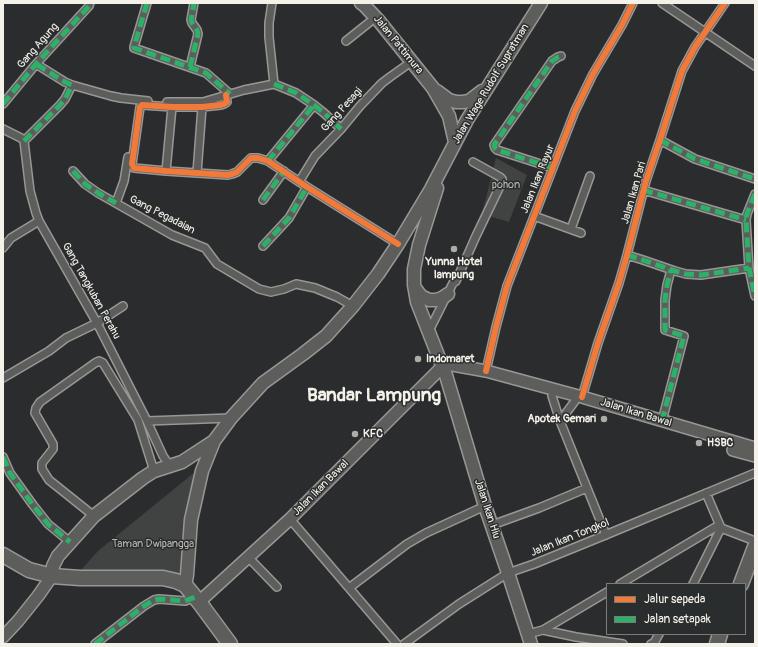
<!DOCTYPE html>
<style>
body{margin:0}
#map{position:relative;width:758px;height:647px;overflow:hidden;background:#2b2c2d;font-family:Pangolin,sans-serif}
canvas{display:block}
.frame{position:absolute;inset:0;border:4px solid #f4f1e8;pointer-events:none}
.legend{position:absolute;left:606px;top:583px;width:140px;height:52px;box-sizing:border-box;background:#2a2d2e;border:1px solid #7b7b78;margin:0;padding:5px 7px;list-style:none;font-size:12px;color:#f4f1e8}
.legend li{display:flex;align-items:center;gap:8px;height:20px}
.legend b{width:20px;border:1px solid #7b7b78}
</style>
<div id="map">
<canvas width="758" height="647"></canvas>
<div class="frame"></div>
<ul class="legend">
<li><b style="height:5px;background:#f17a3a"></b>Jalur sepeda</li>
<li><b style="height:5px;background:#2db169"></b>Jalan setapak</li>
</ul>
</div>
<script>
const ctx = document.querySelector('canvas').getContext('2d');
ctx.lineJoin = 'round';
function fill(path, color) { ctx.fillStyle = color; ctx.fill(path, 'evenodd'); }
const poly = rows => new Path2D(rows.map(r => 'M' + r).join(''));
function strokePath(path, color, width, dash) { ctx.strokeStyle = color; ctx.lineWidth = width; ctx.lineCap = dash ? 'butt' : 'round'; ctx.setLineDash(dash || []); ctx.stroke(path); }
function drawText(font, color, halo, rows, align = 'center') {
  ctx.font = font + ' Pangolin,sans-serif'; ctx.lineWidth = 3; ctx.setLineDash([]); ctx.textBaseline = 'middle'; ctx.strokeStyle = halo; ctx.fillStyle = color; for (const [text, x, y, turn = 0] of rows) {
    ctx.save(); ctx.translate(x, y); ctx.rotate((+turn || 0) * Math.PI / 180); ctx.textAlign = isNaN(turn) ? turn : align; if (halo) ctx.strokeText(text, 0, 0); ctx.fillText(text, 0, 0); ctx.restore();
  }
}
const green = poly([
 [496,158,527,175,509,222,482,214],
 [201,467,187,518,180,575,80,571,98,551]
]);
const street = poly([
 [147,3,134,47,134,48,206,73,230,94],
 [272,3,269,23,269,37,274,84],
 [662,3,755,66],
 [346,41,376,17],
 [36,64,65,82,72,85,111,96,121,98,148,101],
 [190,67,198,34,197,30,192,23,191,20,194,3],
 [274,84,296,93,314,105,324,113,341,129],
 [226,95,227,102,224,104,221,105,202,107,172,107,142,105,140,107,132,164,134,168,166,171,228,175,232,174,237,172,251,158,258,158,268,161,307,187,398,244],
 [167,102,203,102,244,90,274,84],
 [3,104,36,64,89,6,90,3],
 [3,129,21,138,24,141,30,191,36,213,39,221,97,323,147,421,163,456,170,466],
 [660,140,695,159,755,179],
 [24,141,60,105,65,99,72,85],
 [268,161,314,105],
 [553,168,497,150,495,148,494,145,552,61,558,57,561,56],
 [73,171,85,184,98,193,172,235,205,248,217,264,259,289,271,292,284,289,296,284,315,288,337,297,353,306],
 [166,171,172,107],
 [197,173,202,107],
 [299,182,315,156,341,129,360,106,382,83,390,77,411,62],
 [643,190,746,220],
 [755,194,747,214,746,220,749,268,755,296],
 [263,200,284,171],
 [116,203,124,181,128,157],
 [534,216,581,233],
 [571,229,590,176],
 [263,246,289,218,307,187],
 [3,248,11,238,39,221],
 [627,255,643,260,675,271,686,274,701,275,749,268],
 [429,331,453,283,456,281,476,236,502,182,502,179,500,177,473,162],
 [486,371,496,327,507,286,575,111,593,74,622,25,633,3],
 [3,378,49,351,66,338,97,323,123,306],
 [552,396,560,421,606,535],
 [582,397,598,343,619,283,627,255,646,181,660,140,682,71,695,47,725,3],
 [147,421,231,418],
 [560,421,575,401],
 [662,421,684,336,665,330,665,300,667,285,671,270],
 [3,457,10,473,33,505,48,524,70,542],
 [706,493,721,528],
 [94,516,49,480,42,469,42,463,53,449,53,444,35,413,36,408,40,402,95,363,99,361,103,363,138,420,154,471],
 [290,519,397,644],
 [492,525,539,508,587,488],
 [721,528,755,541],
 [248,557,277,587],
 [620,584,719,525],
 [693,584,721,528],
 [349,588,407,544,426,533,485,506],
 [543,630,576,637,623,644],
 [528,634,543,630,607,592],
 [95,644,144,606,154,600,159,599,185,601,195,597],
 [404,644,459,604,508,573,534,564,603,536,755,473],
 [651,644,654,643,659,634]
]);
const secondary = poly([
 [447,364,486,371,582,397,755,448],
 [733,450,755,456],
 [199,602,290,519,439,370],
 [3,637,18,621,38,596,52,576]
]);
const primary = poly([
 [361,3,364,5,379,21,433,88,449,116,455,142],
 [437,91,449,100,456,102,463,102,469,101,482,91],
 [437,188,419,245,414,269,414,285,417,302,441,363],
 [415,288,421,296,429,300,436,300,442,298,448,294],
 [445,372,485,506,508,573,531,644],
 [52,576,53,566,58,556,94,516,143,478,154,471,182,462,214,441],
 [185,585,187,575,191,520,202,471,214,441,231,418,263,383,303,354,326,336,353,306,378,274,398,244,431,189,467,120,541,3]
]);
const highway = poly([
 [3,555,29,570,52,576,80,578,163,578,176,581,185,585,199,602,230,644],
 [741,584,755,547],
 [717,644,720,634]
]);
const quiet = poly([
 [147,3,134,47,134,48,206,73,230,94],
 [190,67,198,34,197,30,192,23,191,20,194,3],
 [274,84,296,93,314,105,324,113,341,129],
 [3,104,36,64,89,6,90,3],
 [660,140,695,159,755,179],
 [24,141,60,105,65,99,72,85,65,82,36,64],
 [268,161,314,105],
 [553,168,497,150,495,148,494,145,552,61,558,57,561,56],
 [73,171,85,184,98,193,116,203],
 [643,190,746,220],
 [755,194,747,214,746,220,749,268,755,296],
 [263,200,284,171],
 [263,246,289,218,307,187],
 [627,255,643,260,675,271,686,274,701,275,749,268],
 [662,421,684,336,665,330,665,300,667,285,671,270],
 [3,457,10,473,33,505,48,524,70,542],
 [95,644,144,606,154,600,159,599,185,601,195,597]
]);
const cycleway = poly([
 [226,95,227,102,224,104,221,105,202,107,172,107,142,105,140,107,132,164,134,168,166,171,228,175,232,174,237,172,251,158,258,158,268,161,307,187,398,244],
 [486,371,496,327,507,286,575,111,593,74,622,25,633,3],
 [582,397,598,343,619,283,627,255,646,181,660,140,682,71,695,47,725,3]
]);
const markers = [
 [454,249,4,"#aeaca7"],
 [418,359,4,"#aeaca7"],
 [604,419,4,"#aeaca7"],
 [355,434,4,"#aeaca7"],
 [699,443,4,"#aeaca7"]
];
const streetNames = [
 ["Jalan Pattimura",398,45,51],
 ["Gang Agung",38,46,-49],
 ["Jalan Wage Rudolf Supratman",491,84,-59],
 ["Gang Pesagi",342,110,-48],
 ["Jalan Ikan Rayur",538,179,-68],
 ["Jalan Ikan Pari",634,193,-74],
 ["Gang Pegadaian",162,215,27],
 ["Gang Tangkuban Perahu",91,291,61],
 ["Jalan Ikan Bawal",636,413,17],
 ["Jalan Ikan Bawal",321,488,-45],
 ["Jalan Ikan Hiu",487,509,72],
 ["Jalan Ikan Tongkol",570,538,-22]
];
const parkNames = [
 ["pohon",506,185],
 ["Taman Dwipangga",153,544]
];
const poiNames = [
 ["Yunna Hotel",454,262,"center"],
 ["lampung",454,275,"center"],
 ["Indomaret",426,359],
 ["Apotek Gemari",596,419,"right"],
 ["KFC",363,434],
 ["HSBC",707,443]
];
const townNames = [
 ["Bandar Lampung",374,396]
];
fill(green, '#414242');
strokePath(street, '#979796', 10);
strokePath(secondary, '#979796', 14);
strokePath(primary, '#979796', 15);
strokePath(highway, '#979796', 17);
strokePath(street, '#5d5d5c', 7);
strokePath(secondary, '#5d5d5c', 11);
strokePath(primary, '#5d5d5c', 12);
strokePath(highway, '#5d5d5c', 14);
strokePath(quiet, '#2db169', 5, [10, 5]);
strokePath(cycleway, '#f17a3a', 6);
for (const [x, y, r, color] of markers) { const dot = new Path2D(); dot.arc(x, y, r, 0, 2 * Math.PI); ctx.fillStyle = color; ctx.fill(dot); strokePath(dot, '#2a2d2e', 1.5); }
drawText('11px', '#f4f1e8', '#2a2d2e', streetNames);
drawText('11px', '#b6b5af', '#2a2d2e', parkNames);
drawText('bold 11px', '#f4f1e8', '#2a2d2e', poiNames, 'left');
drawText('bold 19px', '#f4f1e8', '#2a2d2e', townNames);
</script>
